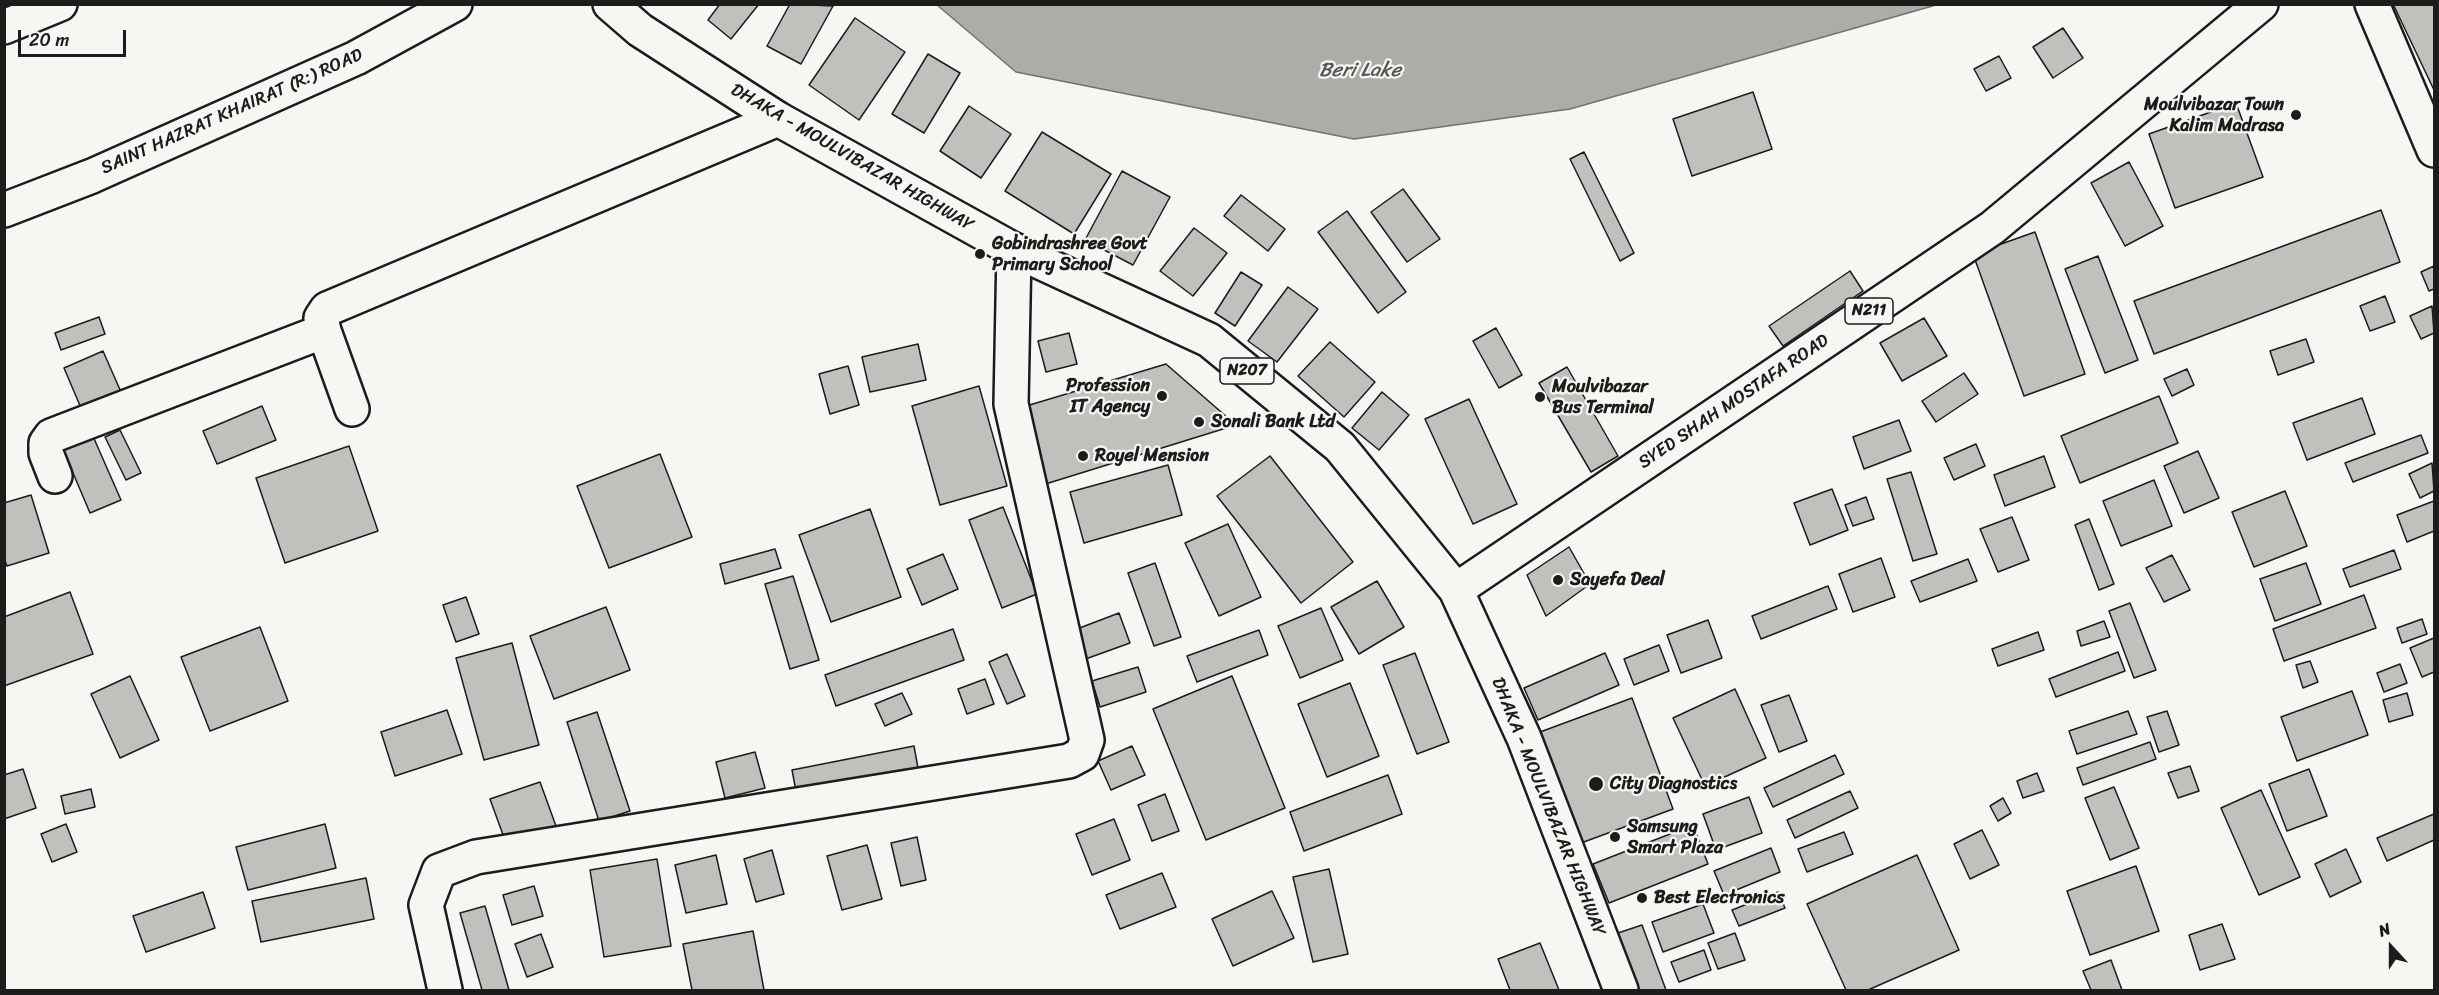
<!DOCTYPE html>
<style>
body{margin:0}
#map{position:relative;width:2439px;height:995px;overflow:hidden;background:#f6f6f2;font-family:Sriracha,sans-serif}
canvas{display:block}
.frame{position:absolute;inset:0;border:6px solid #1c1c1c;pointer-events:none}
.north{position:absolute;left:2361px;top:917px;width:60px;height:60px;-webkit-text-stroke:4px #f6f6f2;paint-order:stroke;rotate:339deg;font-size:16px;font-weight:700;line-height:24px;text-align:center;color:#1c1c1c}
.north::after{content:'';display:block;margin:auto;width:21px;height:27px;background:#1c1c1c;clip-path:polygon(50% 0,100% 100%,50% 72%,0 100%)}
.scale{position:absolute;left:18px;top:30px;width:108px;height:27px;box-sizing:border-box;border:3px solid #1c1c1c;border-top:0;padding-left:8px;font-size:18px;line-height:21px;white-space:nowrap;color:#1c1c1c;-webkit-text-stroke:4px #f6f6f2;paint-order:stroke}
</style>
<div id="map">
<canvas width="2439" height="995"></canvas>
<div class="frame"></div>
<div class="north">N</div>
<div class="scale">20 m</div>
</div>
<script>
const ctx = document.querySelector('canvas').getContext('2d');
ctx.lineJoin = 'round';
function fill(path, color) { ctx.fillStyle = color; ctx.fill(path, 'evenodd'); }
const poly = rows => new Path2D(rows.map(r => 'M' + r).join(''));
function strokePath(path, color, width, dash) { ctx.strokeStyle = color; ctx.lineWidth = width; ctx.lineCap = dash ? 'butt' : 'round'; ctx.setLineDash(dash || []); ctx.stroke(path); }
function drawText(font, color, halo, rows, align = 'center') {
  ctx.font = font + ' Sriracha,sans-serif'; ctx.lineWidth = 4.5; ctx.setLineDash([]); ctx.textBaseline = 'middle'; ctx.strokeStyle = halo; ctx.fillStyle = color; for (const [text, x, y, turn = 0] of rows) {
    ctx.save(); ctx.translate(x, y); ctx.rotate((+turn || 0) * Math.PI / 180); ctx.textAlign = isNaN(turn) ? turn : align; if (halo) ctx.strokeText(text, 0, 0); ctx.fillText(text, 0, 0); ctx.restore();
  }
}
const water = poly([
 [937,5,1936,5,1570,109,1354,139,1016,72,937,5]
]);
const building = poly([
 [720,4,759,4,731,39,708,20,720,4],
 [790,4,833,6,801,64,767,46,790,4],
 [2393,4,2434,4,2434,90,2393,4],
 [855,18,905,52,859,120,809,85,855,18],
 [2063,28,2083,58,2053,78,2033,47,2063,28],
 [928,54,960,73,924,133,892,114,928,54],
 [1999,56,2011,78,1986,91,1974,69,1999,56],
 [1753,92,1772,149,1692,176,1673,119,1753,92],
 [2236,103,2263,177,2175,208,2149,134,2236,103],
 [969,106,1011,134,981,178,940,151,969,106],
 [1042,132,1111,174,1074,234,1005,191,1042,132],
 [1584,152,1634,253,1620,261,1570,159,1584,152],
 [2129,162,2163,226,2125,246,2091,183,2129,162],
 [1122,171,1170,197,1133,265,1085,240,1122,171],
 [1403,189,1440,239,1407,262,1371,212,1403,189],
 [1241,195,1285,229,1268,251,1224,216,1241,195],
 [2381,210,2400,262,2154,354,2134,301,2381,210],
 [1347,211,1406,292,1378,313,1318,232,1347,211],
 [1194,228,1227,253,1193,296,1160,271,1194,228],
 [2035,232,2085,374,2024,396,1973,254,2035,232],
 [2098,256,2138,360,2105,373,2065,269,2098,256],
 [2434,266,2434,289,2429,291,2421,272,2434,266],
 [1850,271,1863,291,1783,346,1769,326,1850,271],
 [1241,272,1262,285,1235,326,1215,313,1241,272],
 [1288,287,1318,309,1277,362,1248,341,1288,287],
 [2385,296,2395,322,2370,331,2360,306,2385,296],
 [2432,306,2434,333,2421,339,2410,316,2432,306],
 [99,317,105,334,61,350,55,333,99,317],
 [1924,318,1947,356,1902,381,1880,343,1924,318],
 [1496,328,1522,375,1499,388,1473,341,1496,328],
 [1069,333,1077,364,1046,372,1038,341,1069,333],
 [2306,339,2314,362,2278,375,2270,351,2306,339],
 [1330,342,1375,382,1344,417,1298,376,1330,342],
 [918,344,926,380,870,392,862,357,918,344],
 [103,351,121,392,81,408,64,368,103,351],
 [1166,364,1236,425,1039,486,1013,410,1166,364],
 [848,366,859,405,830,414,819,374,848,366],
 [1567,367,1618,456,1591,472,1539,383,1567,367],
 [2187,369,2194,385,2172,396,2164,379,2187,369],
 [1964,373,1978,394,1936,422,1922,401,1964,373],
 [979,386,1007,486,940,505,912,406,979,386],
 [1382,392,1409,415,1379,450,1352,428,1382,392],
 [2159,396,2178,443,2080,483,2061,436,2159,396],
 [2362,398,2375,434,2307,460,2293,423,2362,398],
 [1469,399,1517,504,1473,524,1425,419,1469,399],
 [262,406,276,440,217,464,203,431,262,406],
 [1899,420,1911,451,1864,469,1853,437,1899,420],
 [120,430,141,473,126,480,105,437,120,430],
 [92,434,121,500,90,513,62,447,92,434],
 [2421,435,2428,453,2353,482,2345,463,2421,435],
 [1976,444,1985,466,1954,480,1944,458,1976,444],
 [349,446,378,531,285,563,256,478,349,446],
 [2198,451,2219,498,2184,513,2164,466,2198,451],
 [660,454,692,537,609,568,577,486,660,454],
 [1270,456,1353,562,1301,603,1217,496,1270,456],
 [2044,456,2055,487,2005,506,1994,475,2044,456],
 [2432,463,2434,491,2420,498,2409,474,2432,463],
 [1168,465,1182,515,1084,543,1070,492,1168,465],
 [1911,472,1937,554,1913,561,1887,479,1911,472],
 [2154,480,2172,526,2121,546,2103,501,2154,480],
 [1832,489,1848,530,1810,545,1794,503,1832,489],
 [2285,491,2307,546,2254,567,2232,512,2285,491],
 [31,495,49,553,7,566,4,558,4,503,31,495],
 [1866,497,1874,519,1853,526,1845,505,1866,497],
 [2434,501,2434,531,2407,542,2397,515,2434,501],
 [1003,507,1037,594,1002,608,969,520,1003,507],
 [870,509,901,597,831,622,799,535,870,509],
 [2012,517,2029,560,1998,572,1980,529,2012,517],
 [2089,519,2114,584,2099,590,2075,525,2089,519],
 [1228,524,1261,597,1219,616,1185,543,1228,524],
 [1569,547,1590,584,1546,616,1527,575,1569,547],
 [775,549,781,568,725,584,720,564,775,549],
 [2394,550,2401,569,2350,587,2343,569,2394,550],
 [943,554,958,589,922,605,907,569,943,554],
 [2172,555,2190,590,2164,602,2146,568,2172,555],
 [1881,558,1895,597,1853,612,1839,574,1881,558],
 [1968,559,1977,581,1920,602,1911,581,1968,559],
 [1155,563,1181,637,1154,646,1128,573,1155,563],
 [2306,563,2321,604,2275,621,2260,579,2306,563],
 [793,576,819,660,790,669,765,584,793,576],
 [1377,581,1404,627,1359,654,1331,607,1377,581],
 [1828,586,1837,609,1761,639,1752,616,1828,586],
 [70,592,93,654,4,686,4,617,70,592],
 [2364,595,2376,628,2284,661,2273,629,2364,595],
 [466,597,479,634,456,642,443,605,466,597],
 [2130,603,2156,670,2134,678,2109,611,2130,603],
 [606,607,630,670,554,699,530,636,606,607],
 [1321,608,1343,660,1300,678,1278,626,1321,608],
 [1119,613,1130,643,1080,661,1069,632,1119,613],
 [2422,619,2427,634,2402,643,2397,628,2422,619],
 [1708,620,1722,658,1681,673,1667,635,1708,620],
 [2104,621,2110,637,2081,646,2077,631,2104,621],
 [260,627,288,701,210,731,181,657,260,627],
 [953,629,964,660,836,706,825,675,953,629],
 [1259,630,1268,655,1197,682,1187,656,1259,630],
 [2038,632,2044,650,1998,666,1992,649,2038,632],
 [2434,638,2434,672,2422,677,2410,648,2434,638],
 [512,643,539,745,484,760,456,658,512,643],
 [1659,645,1669,671,1634,685,1624,659,1659,645],
 [2118,652,2125,671,2056,697,2049,679,2118,652],
 [1415,653,1449,742,1417,754,1383,665,1415,653],
 [1605,653,1619,685,1538,720,1524,688,1605,653],
 [1007,654,1025,696,1007,704,989,662,1007,654],
 [2310,661,2318,682,2303,688,2296,665,2310,661],
 [2400,664,2407,683,2384,692,2377,673,2400,664],
 [1138,667,1146,692,1100,707,1092,681,1138,667],
 [130,676,159,740,120,758,91,694,130,676],
 [1232,676,1285,808,1206,840,1153,709,1232,676],
 [985,679,994,704,967,714,958,689,985,679],
 [1350,683,1379,756,1327,777,1298,704,1350,683],
 [1735,689,1766,758,1705,786,1673,718,1735,689],
 [2352,691,2368,735,2297,761,2281,717,2352,691],
 [902,693,912,714,885,726,875,704,902,693],
 [2407,693,2413,715,2389,722,2383,700,2407,693],
 [1789,695,1807,741,1779,752,1761,705,1789,695],
 [1632,698,1673,809,1573,846,1532,735,1632,698],
 [447,710,462,754,395,776,381,732,447,710],
 [2128,711,2137,734,2077,754,2069,731,2128,711],
 [2167,711,2179,745,2159,752,2147,717,2167,711],
 [597,712,630,811,599,821,567,722,597,712],
 [2150,742,2156,759,2083,785,2077,768,2150,742],
 [914,746,918,768,796,791,792,770,914,746],
 [1132,746,1145,775,1111,790,1098,761,1132,746],
 [755,752,765,788,725,798,716,762,755,752],
 [1835,755,1844,774,1773,807,1764,788,1835,755],
 [2190,766,2199,791,2178,798,2168,773,2190,766],
 [23,769,36,808,4,819,4,775,23,769],
 [2309,769,2327,816,2287,831,2269,784,2309,769],
 [2037,773,2044,791,2023,798,2017,781,2037,773],
 [1388,775,1402,814,1304,851,1290,812,1388,775],
 [540,782,556,826,506,843,490,799,540,782],
 [2114,787,2139,848,2110,860,2085,798,2114,787],
 [91,789,95,807,65,814,61,796,91,789],
 [2261,790,2300,877,2259,895,2221,808,2261,790],
 [1850,791,1858,808,1795,838,1787,820,1850,791],
 [1165,794,1179,831,1152,841,1138,805,1165,794],
 [1749,797,1762,833,1716,850,1703,814,1749,797],
 [2003,798,2011,813,1998,821,1990,806,2003,798],
 [2434,814,2434,840,2387,861,2377,838,2434,814],
 [1114,819,1130,860,1092,875,1076,834,1114,819],
 [66,824,77,852,52,862,41,834,66,824],
 [325,824,336,868,248,890,236,847,325,824],
 [1693,825,1708,864,1609,903,1593,864,1693,825],
 [1982,830,1999,865,1970,879,1954,844,1982,830],
 [1844,832,1853,854,1807,872,1798,849,1844,832],
 [917,837,926,880,901,886,891,843,917,837],
 [867,845,882,899,842,910,827,856,867,845],
 [1771,848,1780,872,1724,895,1714,871,1771,848],
 [2346,849,2361,882,2330,897,2315,864,2346,849],
 [772,850,784,894,756,902,744,859,772,850],
 [716,855,727,904,686,913,675,865,716,855],
 [1917,855,1959,950,1868,990,1846,990,1807,904,1917,855],
 [657,859,671,946,604,957,590,870,657,859],
 [2136,866,2159,931,2090,955,2067,891,2136,866],
 [1329,869,1348,954,1313,962,1293,877,1329,869],
 [1162,873,1176,907,1120,929,1106,895,1162,873],
 [366,878,374,919,261,942,252,901,366,878],
 [534,886,543,916,512,925,503,895,534,886],
 [1272,891,1294,938,1233,966,1212,919,1272,891],
 [203,892,215,928,146,952,133,916,203,892],
 [1778,892,1785,908,1739,926,1732,910,1778,892],
 [1703,904,1714,933,1663,952,1652,922,1703,904],
 [485,906,509,990,482,990,460,913,485,906],
 [2222,924,2235,959,2200,970,2189,935,2222,924],
 [1642,925,1666,990,1634,990,1615,934,1642,925],
 [753,931,764,990,692,990,683,944,753,931],
 [1735,933,1745,960,1718,969,1708,943,1735,933],
 [541,934,553,967,527,977,515,944,541,934],
 [1540,943,1559,990,1510,990,1498,959,1540,943],
 [1704,950,1711,970,1679,982,1671,962,1704,950],
 [2111,960,2122,990,2091,990,2083,971,2111,960]
]);
const street = poly([
 [2372,4,2434,150],
 [4,27,60,4],
 [4,210,92,176,356,58,455,4],
 [352,409,324,331,321,318,327,309,778,119],
 [55,476,46,453,46,443,51,436,324,331],
 [445,990,426,905,439,871,476,857,1069,761,1082,754,1087,740,1011,404,1014,250]
]);
const highway = poly([
 [610,4,640,30,778,119,1014,250,1209,340,1340,447,1456,590,1524,738,1621,990],
 [1456,590,1992,228,2261,4]
]);
const markers = [
 [2296,115,6,"#1c1c1c"],
 [980,254,6,"#1c1c1c"],
 [1162,396,6,"#1c1c1c"],
 [1540,397,6,"#1c1c1c"],
 [1199,422,6,"#1c1c1c"],
 [1083,456,6,"#1c1c1c"],
 [1558,580,6,"#1c1c1c"],
 [1596,784,8,"#1c1c1c"],
 [1615,837,6,"#1c1c1c"],
 [1642,898,6,"#1c1c1c"]
];
const shields = [
 [1869,311,48],
 [1247,371,54]
];
const shieldNames = [
 ["N211",1869,311],
 ["N207",1247,371]
];
const poiNames = [
 ["Moulvibazar Town",2284,105,"right"],
 ["Kalim Madrasa",2284,126,"right"],
 ["Gobindrashree Govt",992,244],
 ["Primary School",992,265],
 ["Profession",1150,386,"right"],
 ["IT Agency",1150,407,"right"],
 ["Moulvibazar",1552,387],
 ["Bus Terminal",1552,408],
 ["Sonali Bank Ltd",1211,422],
 ["Royel Mension",1095,456],
 ["Sayefa Deal",1570,580],
 ["City Diagnostics",1610,784],
 ["Samsung",1627,827],
 ["Smart Plaza",1627,848],
 ["Best Electronics",1654,898]
];
const streetNames = [
 ["SAINT HAZRAT KHAIRAT (R:) ROAD",232,112,-24],
 ["DHAKA - MOULVIBAZAR HIGHWAY",852,158,30],
 ["SYED SHAH MOSTAFA ROAD",1734,402,-34],
 ["DHAKA - MOULVIBAZAR HIGHWAY",1548,807,68]
];
const waterNames = [
 ["Beri Lake",1360,71]
];
fill(water, '#acaca9');
strokePath(water, '#727271', 1.5);
fill(building, '#c0c0bd');
strokePath(building, '#1c1c1c', 1.5);
strokePath(street, '#1c1c1c', 38);
strokePath(highway, '#1c1c1c', 38);
strokePath(street, '#f6f6f2', 33);
strokePath(highway, '#f6f6f2', 33);
for (const [x, y, r, color] of markers) { const dot = new Path2D(); dot.arc(x, y, r, 0, 2 * Math.PI); ctx.fillStyle = color; ctx.fill(dot); strokePath(dot, '#f6f6f2', 2); }
for (const [x, y, w] of shields) { const box = new Path2D(); box.roundRect(x - w / 2, y - 13, w, 26, 4.5); ctx.fillStyle = '#f6f6f2'; ctx.fill(box); strokePath(box, '#1c1c1c', 1.5); }
drawText('bold 16px', '#1c1c1c', null, shieldNames);
drawText('bold 18px', '#1c1c1c', '#f6f6f2', poiNames, 'left');
drawText('18px', '#1c1c1c', '#f6f6f2', streetNames);
drawText('italic 20px', '#565654', '#f6f6f2', waterNames);
</script>
